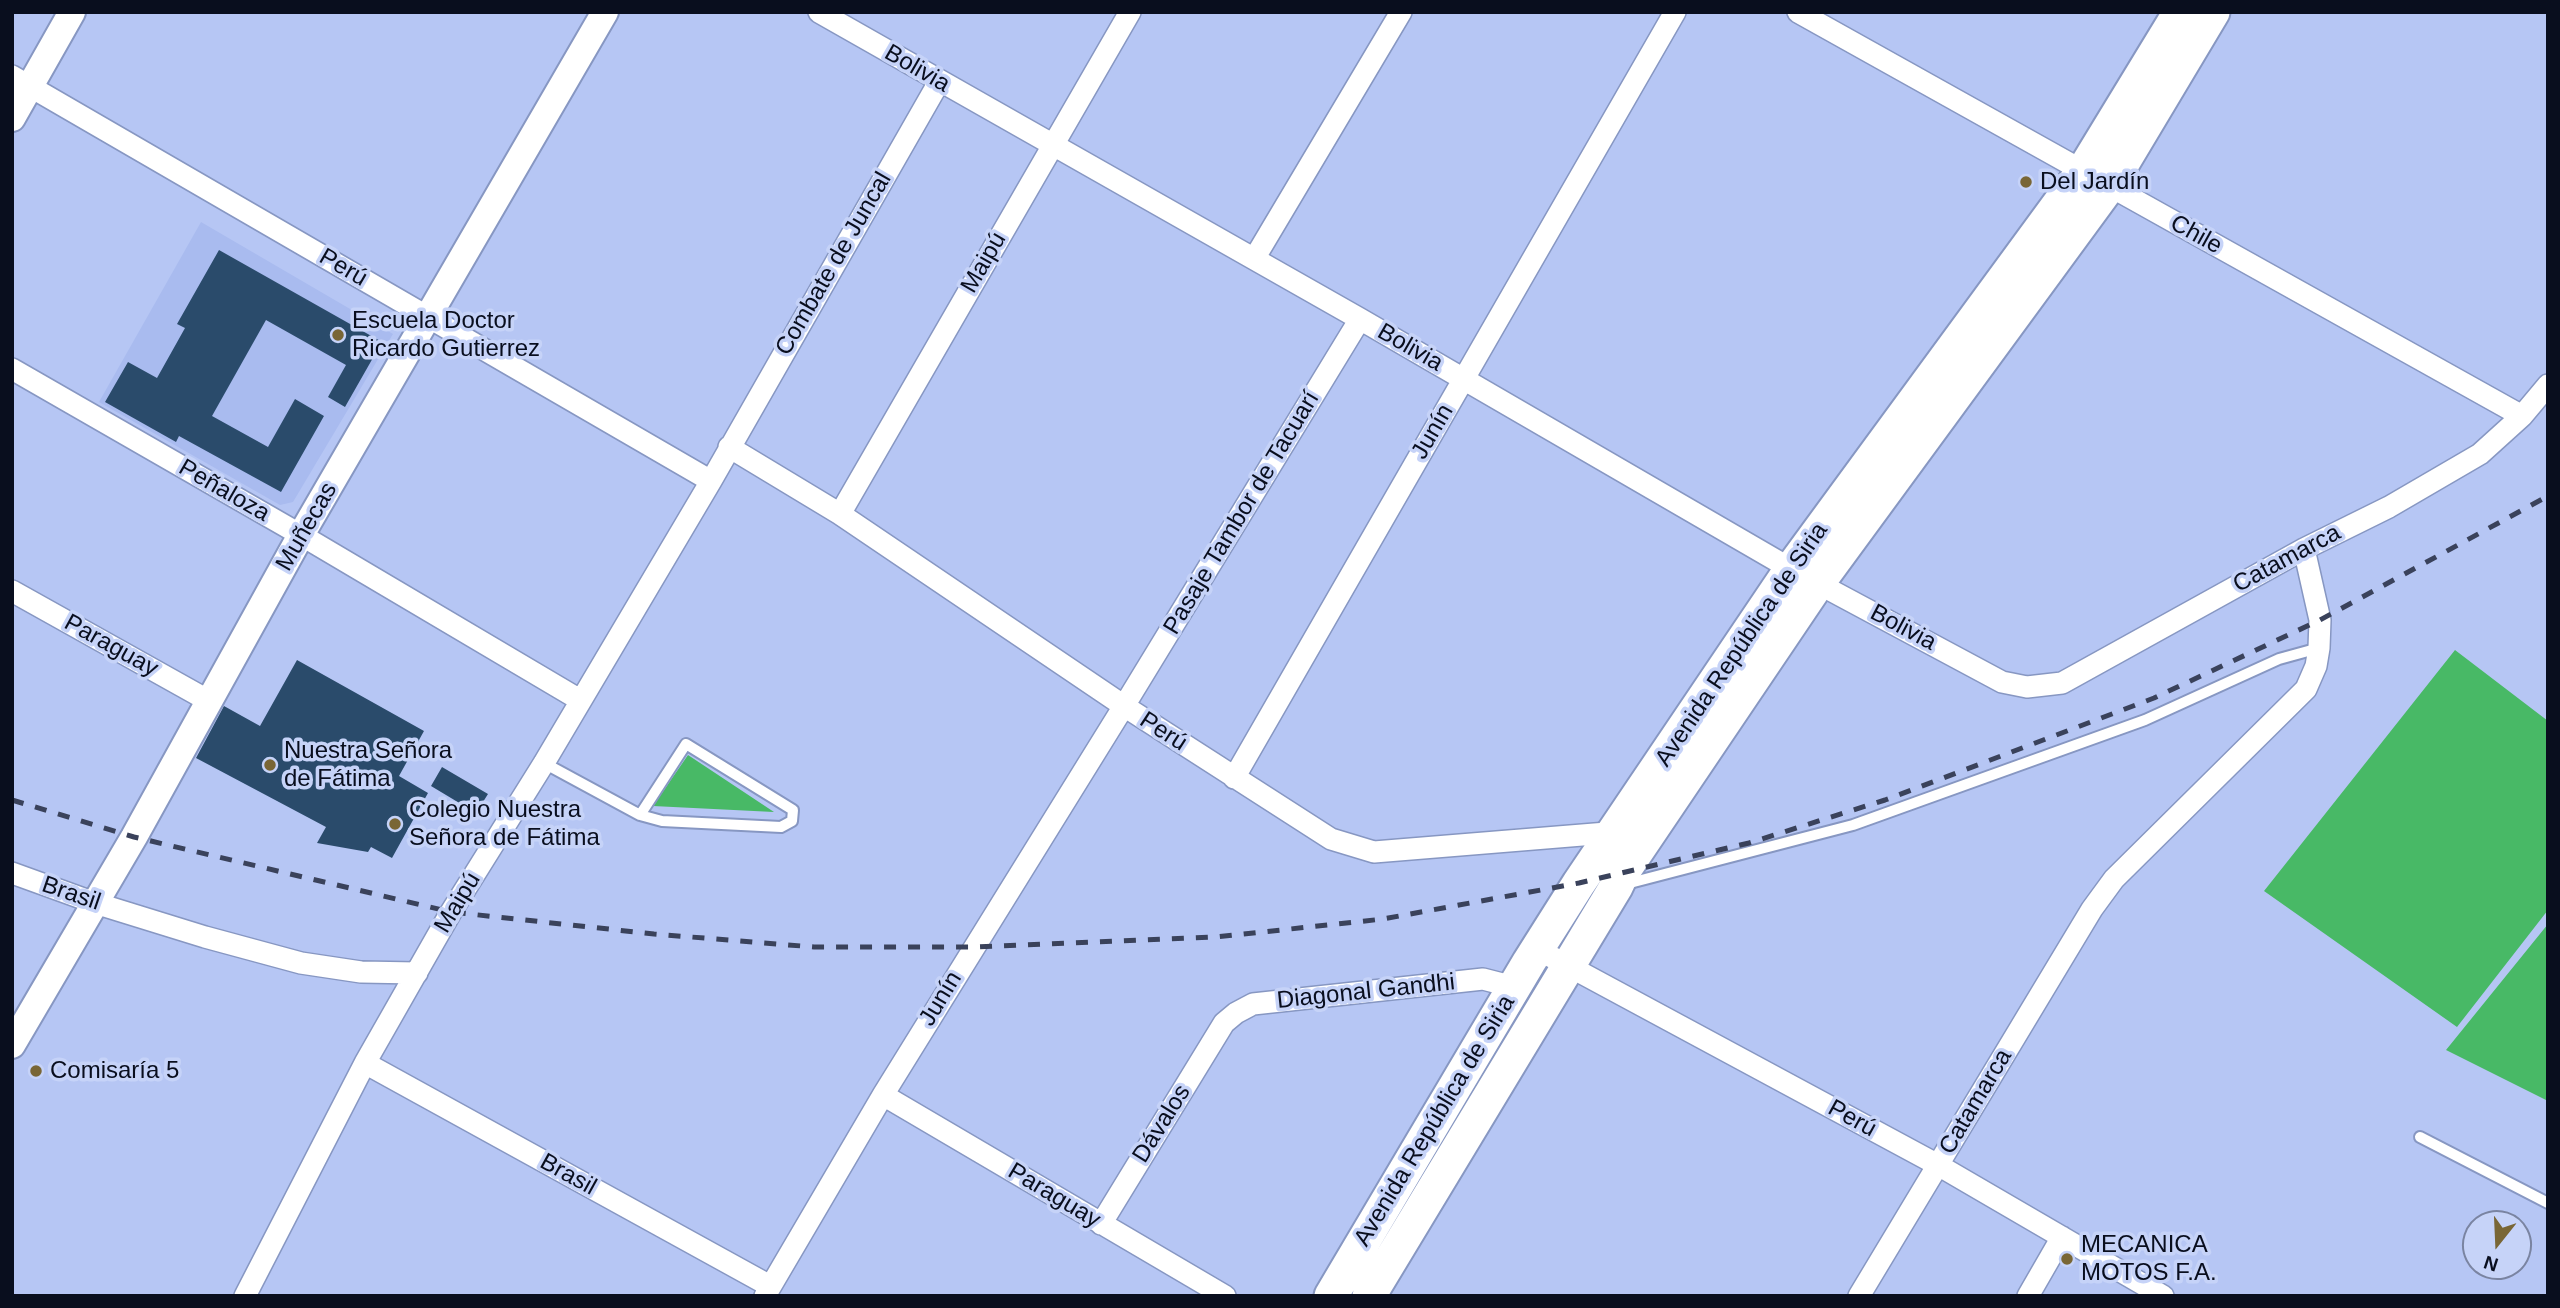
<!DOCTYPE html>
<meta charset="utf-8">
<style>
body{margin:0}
#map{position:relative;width:2560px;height:1308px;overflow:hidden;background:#b6c6f4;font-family:Helvetica,sans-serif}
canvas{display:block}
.frame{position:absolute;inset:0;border:14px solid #090e1e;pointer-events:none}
.north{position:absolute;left:2462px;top:1210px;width:70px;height:70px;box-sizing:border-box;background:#c6d3f8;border:2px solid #7a84a1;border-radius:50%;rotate:198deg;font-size:19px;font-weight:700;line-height:28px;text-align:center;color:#090e1e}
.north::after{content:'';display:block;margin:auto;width:24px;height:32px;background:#796635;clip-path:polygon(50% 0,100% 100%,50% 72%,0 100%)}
</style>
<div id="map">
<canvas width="2560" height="1308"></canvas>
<div class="frame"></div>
<div class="north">N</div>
</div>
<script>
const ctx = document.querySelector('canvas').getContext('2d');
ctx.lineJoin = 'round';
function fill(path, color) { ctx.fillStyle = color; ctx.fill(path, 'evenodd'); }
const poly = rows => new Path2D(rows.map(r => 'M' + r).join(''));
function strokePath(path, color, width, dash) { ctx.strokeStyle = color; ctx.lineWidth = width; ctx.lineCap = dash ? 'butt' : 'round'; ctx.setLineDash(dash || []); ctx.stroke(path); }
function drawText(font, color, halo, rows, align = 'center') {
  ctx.font = font + ' Helvetica,sans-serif'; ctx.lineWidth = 7; ctx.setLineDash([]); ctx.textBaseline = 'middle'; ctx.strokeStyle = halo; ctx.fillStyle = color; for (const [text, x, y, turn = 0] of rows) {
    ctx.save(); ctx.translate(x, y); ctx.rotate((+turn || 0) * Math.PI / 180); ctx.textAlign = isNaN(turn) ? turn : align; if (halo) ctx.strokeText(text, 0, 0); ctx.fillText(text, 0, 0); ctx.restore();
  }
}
const built = poly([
 [201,222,393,334,293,502,280,505,99,402]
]);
const green = poly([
 [2455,650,2548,721,2548,910,2457,1027,2264,891],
 [688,755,774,812,653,806],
 [2548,924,2548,1101,2446,1050]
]);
const building = poly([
 [219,250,382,342,345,407,328,397,346,365,266,320,212,416,268,447,295,399,324,416,281,492,179,436,176,442,105,402,128,362,157,378,185,328,177,324],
 [297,660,424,731,399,776,428,793,392,858,371,847,368,852,317,843,326,827,196,758,224,706,260,726],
 [442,767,488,794,476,813,431,786]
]);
const service = poly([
 [544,763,640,815,662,821,781,827,792,821,793,810,686,744,640,815],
 [1626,884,1853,825,2145,720,2279,659,2319,648],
 [2420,1137,2548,1203]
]);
const minor = poly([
 [819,12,1360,319,1791,569,2002,682,2027,687,2062,683,2304,549,2389,507,2480,454,2522,416,2548,385],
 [1798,12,2522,416],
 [12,76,711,481],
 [1254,259,1401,12],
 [12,369,301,535,580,700],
 [729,447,840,514,1124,706,1331,839,1374,852,1619,832],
 [840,514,1130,12],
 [12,591,209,701],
 [1234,778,1675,12],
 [12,873,95,903,205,937,301,963,361,972,417,973],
 [1537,949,1938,1165,2163,1296],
 [365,1063,770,1286],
 [883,1095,1225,1296],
 [1101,1224,1224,1023,1236,1013,1253,1004,1483,979,1514,987],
 [245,1296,365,1063,451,912,544,763,711,481,939,82],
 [765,1296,883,1095,1124,706,1360,319],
 [1859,1296,2092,909,2114,879,2306,689,2316,666,2319,648,2320,620,2304,549],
 [2028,1296,2062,1237]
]);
const tertiary = poly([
 [12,118,72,12],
 [12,1045,134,837,301,535,605,12]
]);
const primary = poly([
 [1331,1296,1529,962,1579,883,1791,569,2083,171,2180,12],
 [1369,1296,1616,887,1623,872,1818,583,2109,186,2213,12]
]);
const rail = poly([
 [12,800,134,837,451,912,654,934,814,947,973,947,1216,937,1383,919,1579,883,1749,843,1885,800,2154,698,2320,620,2548,496]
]);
const markers = [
 [2026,182,7,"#796635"],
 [338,335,7,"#796635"],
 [270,765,7,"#796635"],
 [395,824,7,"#796635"],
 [36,1071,7,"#796635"],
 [2067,1259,7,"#796635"]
];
const streetNames = [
 ["Bolivia",917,69,30],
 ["Chile",2196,235,29],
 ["Maipú",984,263,-60],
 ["Combate de Juncal",834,264,-60],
 ["Perú",343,268,30],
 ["Bolivia",1410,348,30],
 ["Junín",1433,432,-60],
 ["Peñaloza",224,491,30],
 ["Pasaje Tambor de Tacuarí",1242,513,-59],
 ["Muñecas",307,527,-60],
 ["Catamarca",2287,559,-28],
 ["Bolivia",1903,628,28],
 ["Avenida República de Siria",1742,645,-56],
 ["Paraguay",111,646,29],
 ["Perú",1163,732,33],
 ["Brasil",71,894,19],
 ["Maipú",458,903,-59],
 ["Diagonal Gandhi",1366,992,-6],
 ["Junín",941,999,-59],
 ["Catamarca",1976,1102,-59],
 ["Perú",1852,1119,29],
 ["Avenida República de Siria",1435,1121,-59],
 ["Dávalos",1162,1124,-58],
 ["Brasil",568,1175,29],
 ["Paraguay",1054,1196,31]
];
const poiNames = [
 ["Del Jardín",2040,182],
 ["Escuela Doctor",352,321],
 ["Ricardo Gutierrez",352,349],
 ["Nuestra Señora",284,751],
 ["de Fátima",284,779],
 ["Colegio Nuestra",409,810],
 ["Señora de Fátima",409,838],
 ["Comisaría 5",50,1071],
 ["MECANICA",2081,1245],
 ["MOTOS F.A.",2081,1273]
];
fill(built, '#a9bbef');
fill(green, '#48b966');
fill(building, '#2a4b6b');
strokePath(service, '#8797c2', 14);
strokePath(minor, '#8797c2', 24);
strokePath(tertiary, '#8797c2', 30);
strokePath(primary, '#8797c2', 37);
strokePath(service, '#fff', 10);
strokePath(minor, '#fff', 21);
strokePath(tertiary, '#fff', 26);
strokePath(primary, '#fff', 33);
strokePath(rail, '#3a425b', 5, [12, 12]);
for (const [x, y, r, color] of markers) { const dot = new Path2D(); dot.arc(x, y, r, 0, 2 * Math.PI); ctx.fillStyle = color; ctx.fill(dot); strokePath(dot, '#c6d3f8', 2.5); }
drawText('24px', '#090e1e', '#c6d3f8', streetNames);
drawText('24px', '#090e1e', '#c6d3f8', poiNames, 'left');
</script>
